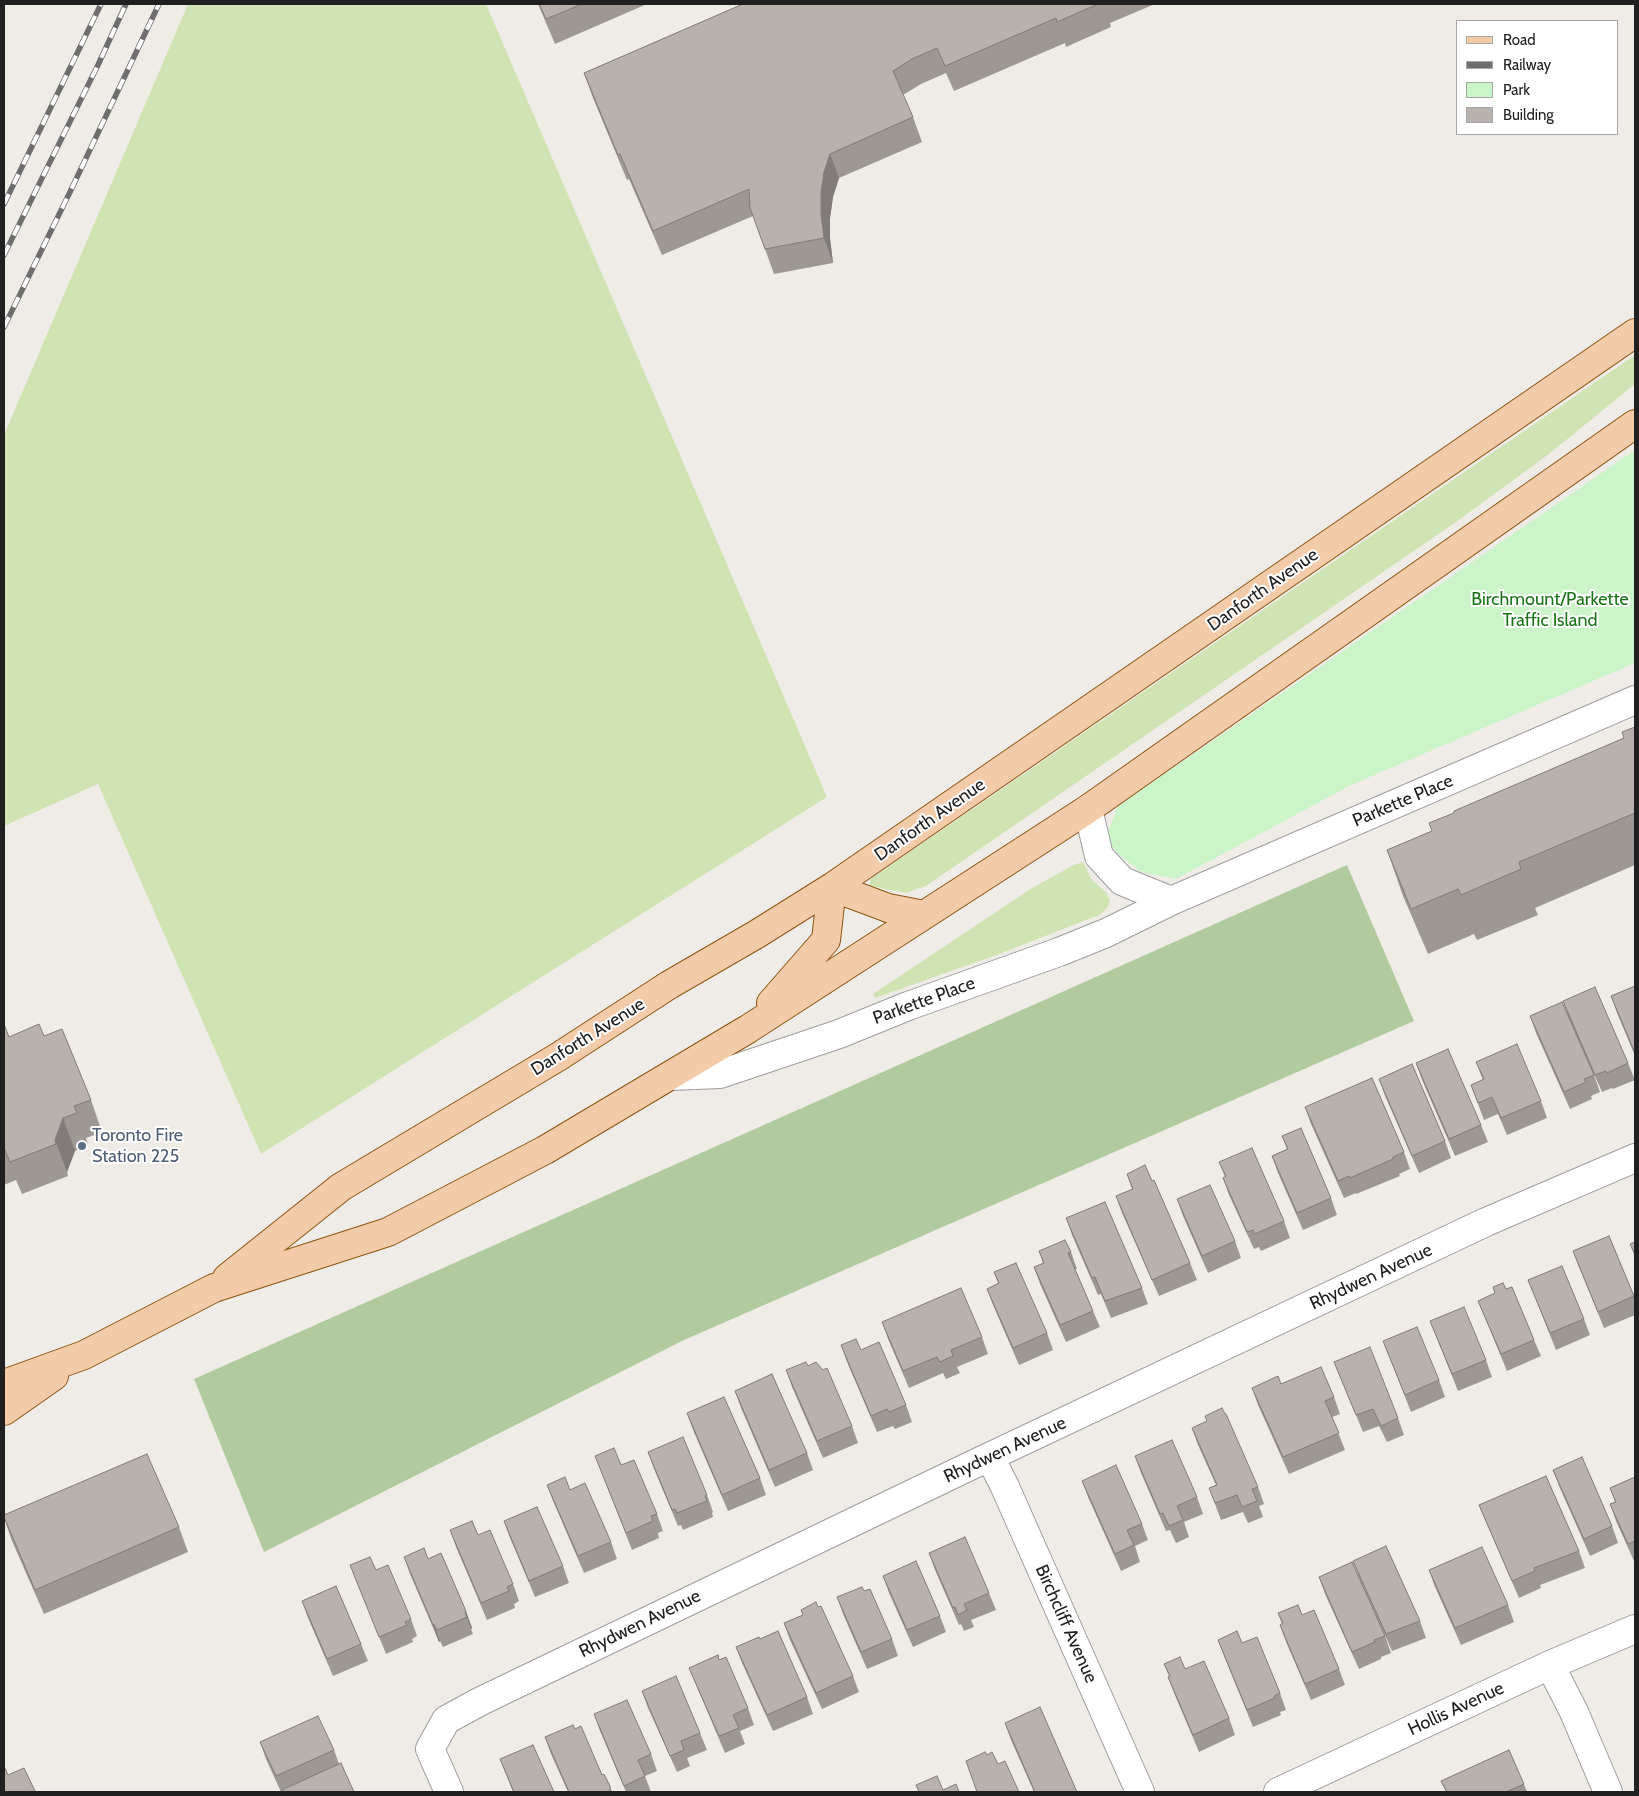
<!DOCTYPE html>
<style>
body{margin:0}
#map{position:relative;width:1639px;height:1796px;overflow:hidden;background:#efece7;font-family:Cabin,sans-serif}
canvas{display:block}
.frame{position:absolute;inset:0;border:5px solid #202020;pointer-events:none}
.legend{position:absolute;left:1456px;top:20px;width:162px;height:115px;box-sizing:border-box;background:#fff;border:1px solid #a6a6a6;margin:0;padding:6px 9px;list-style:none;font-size:15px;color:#202020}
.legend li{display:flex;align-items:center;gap:10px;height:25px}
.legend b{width:25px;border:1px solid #a6a6a6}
</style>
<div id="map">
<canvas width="1639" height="1796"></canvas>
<div class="frame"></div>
<ul class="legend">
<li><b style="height:6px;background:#f3cba9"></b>Road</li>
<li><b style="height:6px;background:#6e6e6e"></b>Railway</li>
<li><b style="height:14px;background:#cbf4c9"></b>Park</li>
<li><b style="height:14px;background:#b8b1ad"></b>Building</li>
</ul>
</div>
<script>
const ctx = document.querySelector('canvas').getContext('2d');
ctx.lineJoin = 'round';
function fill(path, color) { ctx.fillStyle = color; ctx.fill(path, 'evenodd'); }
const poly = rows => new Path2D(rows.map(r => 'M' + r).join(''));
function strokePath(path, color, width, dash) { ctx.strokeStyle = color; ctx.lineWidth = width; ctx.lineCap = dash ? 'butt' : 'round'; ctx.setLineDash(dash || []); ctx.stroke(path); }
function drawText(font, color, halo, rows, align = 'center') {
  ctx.font = font + ' Cabin,sans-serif'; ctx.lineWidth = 4; ctx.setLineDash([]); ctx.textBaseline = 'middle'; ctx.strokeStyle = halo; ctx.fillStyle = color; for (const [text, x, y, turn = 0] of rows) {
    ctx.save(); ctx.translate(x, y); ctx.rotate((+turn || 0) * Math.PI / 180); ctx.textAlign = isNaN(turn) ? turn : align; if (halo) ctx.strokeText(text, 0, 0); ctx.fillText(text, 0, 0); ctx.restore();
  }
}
const grass = poly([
 [188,4,486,4,827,797,261,1154,98,784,4,826,4,435],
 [1635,355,1635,384,1549,454,1456,522,926,886,906,893,870,886,870,881,872,878],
 [1083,862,1092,880,1106,892,1110,901,1107,908,1099,915,1002,953,875,998,873,994,1032,888,1074,865]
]);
const forest = poly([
 [1347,865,1414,1021,684,1340,264,1552,194,1379]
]);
const park = poly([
 [1635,450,1635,663,1351,785,1176,879,1141,872,1117,853,1106,836,1118,806]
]);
const minor = poly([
 [1088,809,1099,856,1122,881,1171,901],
 [671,1076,720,1074,839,1034,908,1006,1059,952,1106,933,1171,901,1635,700],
 [990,1457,1005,1487,1140,1792],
 [1550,1665,1574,1712,1608,1792],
 [449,1792,430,1749,446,1720,481,1701,970,1466,1486,1222,1635,1158],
 [1278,1792,1550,1665,1635,1629]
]);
const major = poly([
 [832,887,888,908,924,915],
 [771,1003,826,940,832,887],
 [227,1278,341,1187,558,1057,669,985,757,934,832,887,1635,333],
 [4,1384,84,1355,214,1288,388,1232,545,1150,748,1029,1088,809,1635,424],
 [4,1411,54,1376]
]);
const rail = poly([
 [4,204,101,4],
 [4,255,98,65,126,4],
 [4,327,70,192,159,4]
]);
const wall = poly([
 [538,4,647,4,555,44],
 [743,4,1155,4,1110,23,1111,27,1066,47,1065,43,954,91,946,73,921,84,903,95,913,117,922,142,839,178,833,197,830,218,830,239,833,263,774,274,753,216,662,255,629,179,627,180,593,98,584,73],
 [1635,727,1635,865,1535,908,1538,915,1477,940,1474,934,1428,954,1403,896,1387,850,1432,831,1624,738],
 [1635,986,1635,1056,1617,1013,1611,996],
 [1563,1001,1628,1063,1635,1080,1613,1089,1612,1088,1602,1092,1569,1018],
 [1530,1016,1594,1075,1600,1092,1591,1096,1592,1099,1570,1109,1536,1033],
 [4,1024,9,1037,44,1036,91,1100,102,1132,86,1138,88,1145,75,1151,67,1172,68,1176,22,1194,16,1180,4,1185],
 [1476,1062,1541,1101,1547,1118,1507,1135,1498,1114,1484,1120,1471,1085,1483,1080],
 [1416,1063,1481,1125,1488,1142,1455,1156,1422,1080],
 [1379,1079,1445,1141,1451,1158,1419,1173,1385,1096],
 [1305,1107,1404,1152,1410,1169,1399,1174,1400,1176,1356,1194,1356,1193,1344,1198,1311,1124],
 [1282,1136,1331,1198,1337,1215,1303,1230,1278,1173,1272,1156,1287,1149],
 [1219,1162,1284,1221,1290,1238,1261,1251,1259,1247,1254,1249,1229,1195,1223,1178,1225,1177],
 [1127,1174,1190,1263,1197,1280,1159,1296,1122,1213,1116,1196,1132,1189],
 [1177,1199,1235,1241,1241,1258,1208,1273,1183,1216],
 [1066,1218,1142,1288,1148,1304,1111,1318,1101,1294,1098,1295,1072,1235],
 [1609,1236,1635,1299,1635,1315,1604,1328,1579,1267,1573,1251],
 [1039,1251,1071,1252,1077,1269,1075,1269,1093,1311,1100,1327,1066,1342,1040,1284,1034,1267,1043,1263],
 [994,1272,1047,1333,1053,1350,1019,1365,993,1305,987,1289,998,1283],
 [1528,1280,1584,1319,1590,1335,1556,1350],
 [1506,1289,1534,1340,1541,1356,1507,1371,1478,1301],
 [1430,1321,1486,1360,1492,1377,1458,1391],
 [882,1322,982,1337,988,1354,957,1367,960,1373,946,1379,943,1373,909,1388,888,1339],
 [1383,1341,1439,1380,1445,1397,1411,1412],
 [841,1345,861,1350,906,1405,912,1422,895,1429,893,1426,877,1432,847,1362],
 [1334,1362,1398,1418,1404,1435,1387,1442,1379,1426,1363,1432],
 [808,1366,852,1426,858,1443,823,1458,792,1387,786,1370],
 [1281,1384,1334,1397,1340,1414,1332,1417,1345,1450,1289,1474,1258,1405,1252,1388],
 [735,1391,807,1453,813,1470,775,1487,741,1408],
 [687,1413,760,1478,766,1495,728,1511,693,1430],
 [1192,1428,1258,1487,1264,1504,1259,1506,1263,1517,1248,1523,1243,1512,1221,1520,1209,1488,1216,1485,1198,1445],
 [648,1452,707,1495,713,1512,712,1513,713,1517,683,1530,681,1525,678,1526,654,1469],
 [595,1456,621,1465,657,1514,663,1531,658,1533,659,1538,632,1550],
 [1135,1456,1197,1497,1203,1514,1184,1522,1189,1537,1176,1543,1170,1530,1166,1531,1141,1473],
 [1553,1470,1612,1526,1618,1543,1590,1556,1559,1486],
 [1635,1477,1635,1560,1634,1561,1616,1521,1610,1504,1615,1502,1610,1488],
 [1082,1481,1142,1524,1148,1540,1135,1546,1140,1562,1121,1571,1088,1497],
 [547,1485,570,1490,611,1542,617,1559,584,1573,553,1501],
 [1479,1505,1579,1551,1585,1568,1540,1585,1541,1588,1519,1598,1486,1522],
 [4,1518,179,1527,188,1552,44,1614,12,1541],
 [504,1521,563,1566,569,1583,535,1597,510,1538],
 [450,1530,478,1535,513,1584,519,1601,514,1604,515,1608,487,1620,456,1547],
 [441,1553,472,1628,471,1629,473,1634,443,1647,440,1641,439,1642,410,1574,404,1557,428,1559],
 [929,1553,989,1593,996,1610,971,1620,974,1627,964,1631,961,1624,959,1625,935,1570],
 [1353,1561,1420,1621,1426,1638,1392,1651,1359,1577],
 [350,1565,376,1570,411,1619,417,1636,412,1639,413,1642,386,1654],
 [1429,1570,1508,1605,1514,1622,1461,1645,1435,1587],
 [883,1576,940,1616,946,1632,913,1647,889,1593],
 [1319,1577,1385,1636,1391,1653,1381,1657,1381,1659,1359,1669,1325,1594],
 [864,1591,892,1639,898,1656,867,1669,843,1614,837,1597],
 [302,1601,361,1644,368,1661,333,1676,308,1618],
 [801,1610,853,1676,859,1692,822,1709,790,1640,784,1623,803,1615],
 [1278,1613,1302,1615,1339,1669,1345,1685,1311,1700,1286,1642,1280,1625,1282,1624],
 [760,1639,807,1697,813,1714,773,1731,742,1663,736,1647],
 [1218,1640,1242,1643,1280,1693,1286,1710,1280,1712,1281,1715,1253,1727,1224,1656],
 [719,1660,748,1708,754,1725,740,1731,745,1744,725,1753,696,1685,689,1668],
 [1164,1664,1185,1669,1229,1718,1235,1735,1199,1752,1174,1693,1168,1677,1169,1676],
 [642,1691,700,1733,707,1750,687,1758,690,1766,677,1772,648,1708],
 [594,1714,651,1754,657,1771,645,1776,651,1792,626,1792,600,1731],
 [1005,1723,1077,1792,1034,1792,1011,1740],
 [575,1729,602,1775,610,1786,612,1792,568,1792,551,1754,545,1737],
 [260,1742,334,1750,339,1764,354,1792,281,1792,266,1759],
 [500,1759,554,1792,513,1792],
 [1441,1781,1524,1784,1527,1792,1446,1792]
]);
const shadedWall = poly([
 [830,154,839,178,833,197,830,218,830,239,833,263,824,238,821,214,821,193,824,172],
 [63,1118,75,1151,67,1172,55,1140],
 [466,1611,472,1628,471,1629,465,1612],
 [434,1624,440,1641,439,1642,433,1625]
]);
const building = poly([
 [539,4,582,4,546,19,539,4],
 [743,4,1098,4,1057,22,1056,18,945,66,937,48,912,59,893,71,913,117,830,154,824,172,821,193,821,214,824,238,765,249,750,208,749,189,653,231,620,154,618,155,584,73,743,4],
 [1635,727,1635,813,1519,862,1521,869,1461,895,1458,889,1411,909,1387,850,1432,831,1429,823,1454,813,1454,811,1624,738,1622,732,1635,727],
 [1635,986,1635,1053,1611,996,1635,986],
 [1595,987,1628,1063,1607,1073,1606,1071,1595,1075,1563,1001,1595,987],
 [1562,1002,1594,1075,1584,1079,1586,1082,1564,1092,1530,1016,1562,1002],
 [4,1024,9,1037,39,1024,44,1036,62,1029,91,1100,74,1106,77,1113,63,1118,55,1140,56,1144,10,1162,4,1148,4,1024],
 [1517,1044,1541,1101,1501,1118,1492,1097,1478,1103,1471,1085,1484,1079,1476,1062,1517,1044],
 [1448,1049,1481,1125,1449,1139,1416,1063,1448,1049],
 [1412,1064,1445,1141,1412,1156,1379,1079,1412,1064],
 [1372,1078,1404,1152,1393,1157,1393,1159,1350,1178,1349,1176,1338,1181,1305,1107,1372,1078],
 [1301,1128,1331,1198,1297,1213,1272,1156,1288,1149,1282,1136,1301,1128],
 [1252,1148,1284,1221,1255,1234,1253,1230,1247,1232,1223,1178,1226,1176,1219,1162,1252,1148],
 [1145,1165,1152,1181,1154,1180,1190,1263,1152,1280,1116,1196,1133,1189,1127,1174,1145,1165],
 [1210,1185,1235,1241,1202,1256,1177,1199,1210,1185],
 [1105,1202,1142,1288,1105,1301,1095,1277,1092,1278,1066,1218,1105,1202],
 [1609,1236,1634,1296,1598,1312,1573,1251,1609,1236],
 [1065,1240,1071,1252,1068,1253,1093,1311,1060,1325,1034,1267,1044,1263,1039,1251,1065,1240],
 [1635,1242,1635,1255,1630,1244,1635,1242],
 [1016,1263,1047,1333,1013,1348,987,1289,999,1283,994,1272,1016,1263],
 [1562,1266,1584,1319,1550,1333,1528,1280,1562,1266],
 [1503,1283,1506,1289,1512,1287,1534,1340,1501,1354,1478,1301,1495,1293,1493,1287,1503,1283],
 [961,1288,982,1337,951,1350,953,1356,940,1362,937,1357,903,1371,882,1322,961,1288],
 [1464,1307,1486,1360,1452,1374,1430,1321,1464,1307],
 [1417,1327,1439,1380,1405,1395,1383,1341,1417,1327],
 [856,1339,861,1350,879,1342,906,1405,889,1412,887,1409,871,1416,841,1345,856,1339],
 [1370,1347,1398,1418,1381,1426,1373,1409,1356,1415,1334,1362,1370,1347],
 [806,1362,808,1366,816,1362,823,1370,827,1368,852,1426,817,1441,786,1370,806,1362],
 [1321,1367,1334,1397,1325,1401,1339,1433,1283,1457,1252,1388,1278,1376,1281,1384,1321,1367],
 [772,1374,807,1453,769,1470,735,1391,772,1374],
 [724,1397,760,1478,722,1495,687,1413,724,1397],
 [1222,1408,1225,1414,1226,1414,1258,1487,1252,1489,1257,1501,1242,1507,1237,1495,1215,1503,1209,1488,1217,1485,1192,1428,1207,1421,1205,1416,1222,1408],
 [683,1437,707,1495,705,1496,707,1501,677,1513,675,1509,672,1510,648,1452,683,1437],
 [1172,1440,1197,1497,1177,1506,1183,1520,1169,1526,1163,1513,1160,1514,1135,1456,1172,1440],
 [614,1448,621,1465,634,1460,657,1514,651,1516,653,1521,626,1533,595,1456,614,1448],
 [147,1454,179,1527,35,1590,4,1517,4,1515,147,1454],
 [1582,1457,1612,1526,1584,1539,1553,1470,1582,1457],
 [1116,1465,1142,1524,1127,1530,1134,1545,1115,1554,1082,1481,1116,1465],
 [1546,1476,1579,1551,1534,1568,1535,1571,1512,1581,1479,1505,1546,1476],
 [565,1477,570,1490,585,1483,611,1542,578,1556,547,1485,565,1477],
 [1635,1477,1635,1541,1628,1544,1610,1504,1616,1502,1610,1488,1635,1477],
 [537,1507,563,1566,529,1581,504,1521,537,1507],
 [472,1521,478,1535,490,1530,513,1584,507,1587,509,1591,481,1603,450,1530,472,1521],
 [965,1537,989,1593,964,1604,967,1610,958,1615,955,1607,953,1608,929,1553,965,1537],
 [1386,1546,1420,1621,1386,1634,1353,1561,1386,1546],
 [1482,1547,1508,1605,1455,1628,1429,1570,1482,1547],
 [424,1548,428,1559,441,1553,466,1611,465,1612,467,1617,437,1630,434,1624,433,1625,404,1557,424,1548],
 [370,1557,376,1570,388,1565,411,1619,405,1622,407,1625,379,1637,350,1565,370,1557],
 [916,1561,940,1616,907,1630,883,1576,916,1561],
 [1352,1562,1385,1636,1374,1640,1375,1642,1352,1652,1319,1577,1352,1562],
 [336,1586,361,1644,327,1659,302,1601,336,1586],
 [862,1587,864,1591,870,1589,892,1639,861,1652,837,1597,862,1587],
 [816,1602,818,1607,821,1606,853,1676,816,1693,784,1623,803,1615,801,1610,816,1602],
 [1298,1605,1302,1615,1314,1610,1339,1669,1305,1684,1280,1625,1283,1623,1278,1613,1298,1605],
 [778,1631,807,1697,767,1715,736,1647,759,1637,760,1639,778,1631],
 [1237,1631,1242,1643,1257,1637,1280,1693,1274,1696,1275,1698,1247,1710,1218,1640,1237,1631],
 [718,1655,719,1660,726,1657,748,1708,733,1715,739,1728,719,1736,689,1668,718,1655],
 [1180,1657,1185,1669,1204,1661,1229,1718,1193,1735,1168,1677,1170,1676,1164,1664,1180,1657],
 [676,1676,700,1733,681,1741,684,1750,670,1756,642,1691,676,1676],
 [627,1700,651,1754,638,1760,645,1776,624,1786,594,1714,627,1700],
 [1040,1707,1077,1792,1035,1792,1005,1723,1040,1707],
 [318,1716,334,1750,276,1776,260,1742,318,1716],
 [573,1725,575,1729,581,1726,602,1775,604,1774,610,1786,610,1792,569,1792,545,1737,573,1725],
 [533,1745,554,1792,514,1792,500,1759,533,1745],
 [1509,1750,1524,1784,1506,1792,1447,1792,1441,1781,1509,1750],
 [985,1752,987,1755,992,1752,998,1764,1005,1761,1019,1792,977,1792,966,1761,985,1752],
 [341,1763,354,1792,283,1792,282,1790,341,1763],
 [4,1768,5,1768,8,1775,24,1768,35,1791,32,1792,4,1792,4,1768],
 [937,1776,943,1790,956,1784,959,1792,919,1792,916,1785,937,1776]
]);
const markers = [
 [82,1146,5,"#5c6f8a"]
];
const streetNames = [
 ["Danforth Avenue",1263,590,-35],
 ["Parkette Place",1403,801,-23],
 ["Danforth Avenue",930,820,-35],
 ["Parkette Place",924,1001,-20],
 ["Danforth Avenue",588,1037,-32],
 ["Rhydwen Avenue",1371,1277,-25],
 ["Rhydwen Avenue",1005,1450,-25],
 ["Rhydwen Avenue",640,1624,-26],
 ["Birchcliff Avenue",1066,1624,66],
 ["Hollis Avenue",1456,1709,-25]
];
const parkNames = [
 ["Birchmount/Parkette",1550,600],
 ["Traffic Island",1550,621]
];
const serviceNames = [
 ["Toronto Fire",92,1136],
 ["Station 225",92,1157]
];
fill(grass, '#d0e4b3');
fill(forest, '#b1caa0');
fill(park, '#cbf4c9');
strokePath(minor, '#9d9d9d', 30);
strokePath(major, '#8c5510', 30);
strokePath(minor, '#fff', 28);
strokePath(major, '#f3cba9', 28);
strokePath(rail, '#6e6e6e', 5.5);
strokePath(rail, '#fff', 4, [11]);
fill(wall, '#9e9895');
fill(shadedWall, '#817c79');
fill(building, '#b8b1ad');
strokePath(building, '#817c79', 1);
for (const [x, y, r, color] of markers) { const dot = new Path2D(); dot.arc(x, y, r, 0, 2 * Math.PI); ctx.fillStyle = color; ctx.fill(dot); strokePath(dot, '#fff', 2); }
drawText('18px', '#202020', '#fff', streetNames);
drawText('18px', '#1a7417', '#fff', parkNames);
drawText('18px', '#4e5e75', '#fff', serviceNames, 'left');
</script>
